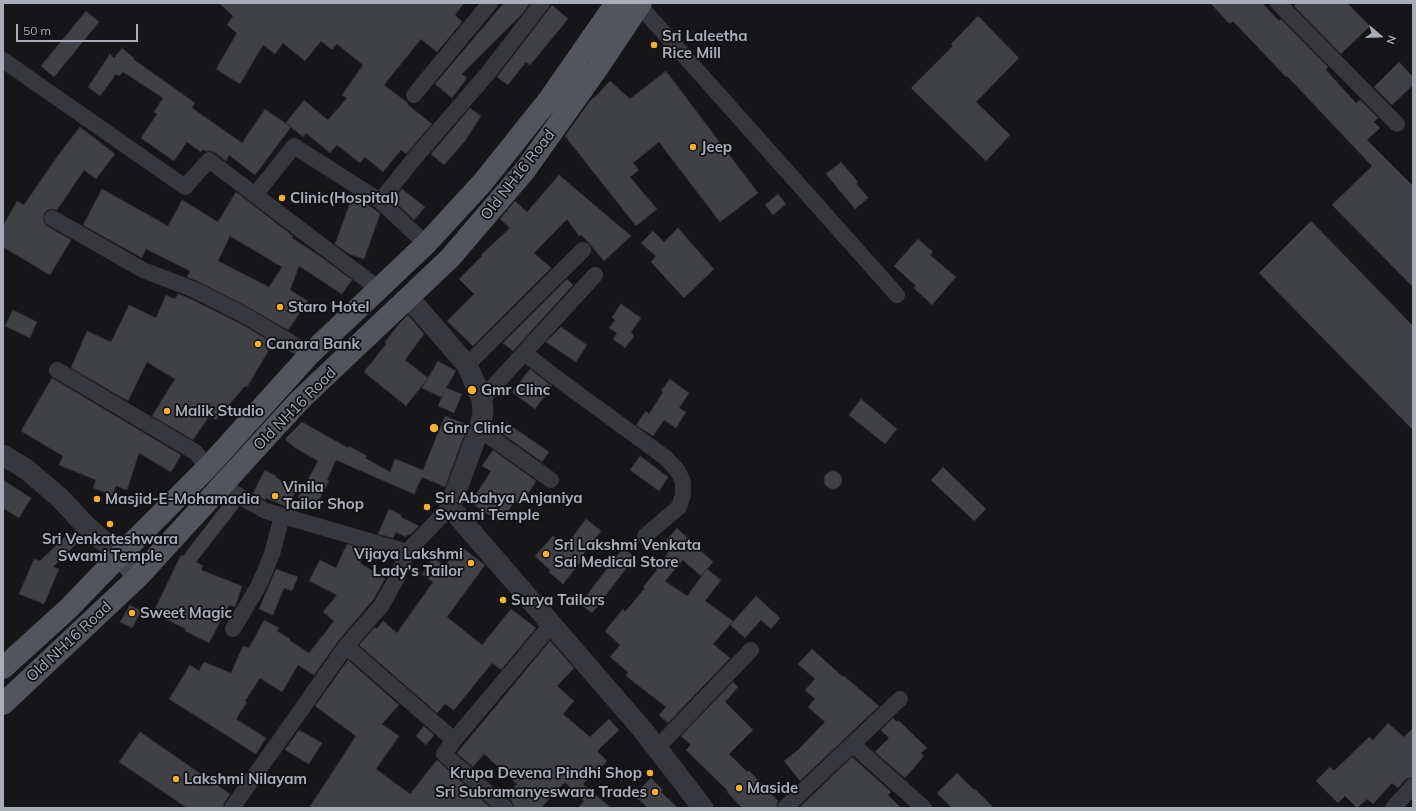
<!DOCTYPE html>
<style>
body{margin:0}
#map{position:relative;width:1416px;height:811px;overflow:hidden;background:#161618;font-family:Mulish,sans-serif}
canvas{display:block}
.frame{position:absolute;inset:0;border:4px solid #a8adb8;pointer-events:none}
.north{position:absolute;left:1360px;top:16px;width:40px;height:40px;-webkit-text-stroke:3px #111113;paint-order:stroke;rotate:109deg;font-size:11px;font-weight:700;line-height:16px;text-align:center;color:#a8adb8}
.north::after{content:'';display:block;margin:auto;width:14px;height:18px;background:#a8adb8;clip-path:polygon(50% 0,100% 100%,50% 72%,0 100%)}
.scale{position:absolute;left:16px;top:24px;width:122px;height:18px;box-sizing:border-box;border:2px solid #a8adb8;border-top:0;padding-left:5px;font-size:12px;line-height:14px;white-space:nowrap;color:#a8adb8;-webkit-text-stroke:3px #111113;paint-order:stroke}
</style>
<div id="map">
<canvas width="1416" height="811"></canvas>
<div class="frame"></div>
<div class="north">N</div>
<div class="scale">50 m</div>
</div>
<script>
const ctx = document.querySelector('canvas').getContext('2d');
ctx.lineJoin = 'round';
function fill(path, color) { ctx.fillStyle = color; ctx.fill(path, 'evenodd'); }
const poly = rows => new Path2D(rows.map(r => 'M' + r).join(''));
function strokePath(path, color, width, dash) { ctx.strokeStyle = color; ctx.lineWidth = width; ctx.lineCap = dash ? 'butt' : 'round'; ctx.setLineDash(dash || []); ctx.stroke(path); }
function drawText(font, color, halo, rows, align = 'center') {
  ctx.font = font + ' Mulish,sans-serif'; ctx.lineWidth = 3.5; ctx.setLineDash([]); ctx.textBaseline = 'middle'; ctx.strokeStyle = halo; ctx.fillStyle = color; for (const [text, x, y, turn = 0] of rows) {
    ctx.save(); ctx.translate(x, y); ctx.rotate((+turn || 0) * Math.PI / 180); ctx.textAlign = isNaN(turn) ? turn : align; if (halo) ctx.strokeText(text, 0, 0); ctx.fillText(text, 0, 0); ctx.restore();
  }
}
const building = poly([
 [219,3,464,3,455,15,462,22,437,52,421,39,384,85,408,103,407,104,432,124,406,154,401,150,383,172,365,157,360,163,337,145,330,153,306,133,303,137,286,123,304,100,328,120,347,98,342,95,363,65,337,44,332,50,321,41,305,61,283,43,275,54,263,45,240,84,216,69,237,33,227,25,233,16,219,3],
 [504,3,530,3,522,14,462,74,467,78,452,98,435,84,504,3],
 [1210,3,1262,3,1279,21,1281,19,1328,67,1326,70,1356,103,1360,100,1378,118,1374,122,1380,128,1367,140,1413,186,1413,287,1332,205,1372,166,1287,76,1286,77,1233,21,1230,24,1210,3],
 [1297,3,1347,3,1370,26,1341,54,1294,6,1297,3],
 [552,5,568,19,530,65,526,62,508,85,497,77,552,5],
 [86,11,99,22,54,77,41,66,86,11],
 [978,16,1019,58,976,102,1010,135,986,161,911,88,953,46,951,44,978,16],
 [122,48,134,58,133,59,195,103,192,108,242,143,265,109,291,127,255,175,229,155,226,161,214,152,210,151,206,151,203,149,201,152,187,142,174,161,141,138,157,114,154,112,163,98,123,72,119,76,116,74,100,96,88,87,110,54,114,58,122,48],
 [1399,62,1413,77,1413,85,1392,105,1374,87,1399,62],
 [666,71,758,193,720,222,659,142,633,163,639,170,630,177,657,209,636,226,565,136,590,101,598,94,610,81,630,99,666,71],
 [470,108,481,116,465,141,444,165,431,154,470,108],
 [80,127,115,154,96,179,84,170,57,210,52,209,47,210,44,214,43,218,44,222,47,226,71,240,50,275,3,247,3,226,17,201,24,205,59,154,80,127],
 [841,162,858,182,856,183,868,198,855,209,826,174,841,162],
 [559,175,631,236,604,261,589,243,581,235,579,236,567,219,534,253,551,268,473,346,447,321,474,294,459,279,482,256,481,255,510,228,500,219,515,201,527,212,559,175],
 [102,189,168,226,182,200,218,222,236,192,293,236,292,238,324,259,352,280,342,294,299,266,290,290,308,301,288,330,250,308,199,282,187,277,190,271,146,249,142,258,83,225,102,189],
 [230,236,282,267,269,287,218,261,230,236],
 [402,189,425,207,414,220,393,200,402,189],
 [778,194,786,204,773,215,765,205,778,194],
 [353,195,374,209,380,214,364,259,349,254,335,244,353,195],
 [1311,221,1413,326,1413,430,1259,273,1311,221],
 [678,228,714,269,684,298,651,262,656,256,641,243,653,231,664,242,678,228],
 [918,239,933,252,930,255,956,277,932,305,914,288,916,286,894,266,918,239],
 [567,279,573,285,513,351,503,343,567,279],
 [178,294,191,299,241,324,273,343,247,387,245,386,216,420,210,415,193,440,152,416,175,379,147,362,128,401,71,368,87,331,111,342,129,305,156,318,166,295,175,299,178,294],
 [621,304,641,318,631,332,634,336,625,348,613,339,617,333,609,328,615,320,612,317,621,304],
 [13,310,37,322,30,338,5,326,13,310],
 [408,315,424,334,405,360,428,378,406,406,364,372,386,344,385,342,399,324,408,315],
 [561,327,587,345,576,362,546,342,561,327],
 [438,361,456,371,446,388,462,394,454,413,438,406,444,392,441,397,422,388,438,361],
 [530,369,552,386,535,409,512,392,530,369],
 [52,378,181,455,171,472,139,453,127,490,116,486,112,495,93,488,96,480,59,465,63,456,21,431,52,378],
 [670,379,689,393,679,408,686,412,676,428,664,420,653,436,636,425,646,411,649,414,663,392,661,391,670,379],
 [861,399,897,429,885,444,849,415,861,399],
 [445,416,468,425,445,487,422,477,414,494,336,460,327,480,329,481,315,507,298,498,318,461,294,447,285,439,302,422,348,448,349,446,367,456,365,458,390,472,395,459,423,470,445,416],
 [507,423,549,452,542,462,501,433,507,423],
 [493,450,536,481,521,505,515,501,500,522,473,504,473,499,491,471,482,466,493,450],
 [640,456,668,477,659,491,630,470,640,456],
 [943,467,986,509,974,521,931,480,943,467],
 [265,470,276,476,275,477,297,489,287,507,266,498,265,500,253,493,265,470],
 '824 480a9 9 0 1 1 18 0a9 9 0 1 1-18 0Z',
 [3,480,31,498,19,518,3,508,3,480],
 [227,499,239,507,196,562,203,566,201,570,242,586,235,607,229,605,209,643,185,631,186,629,153,613,181,555,183,556,227,499],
 [389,509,401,515,401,517,419,526,410,535,407,534,406,537,396,532,393,538,378,534,389,509],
 [586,519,601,531,580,559,582,560,563,584,549,572,550,570,535,556,553,536,565,547,586,519],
 [677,528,713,562,701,576,683,560,665,581,687,596,707,569,721,580,705,601,733,621,713,644,730,658,668,723,659,715,666,707,626,676,628,672,610,657,620,645,605,631,623,609,625,612,645,588,643,587,657,570,656,568,669,552,662,545,677,528],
 [69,533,78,542,53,567,59,569,44,604,19,594,34,559,40,561,69,533],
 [347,544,366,550,360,563,385,579,373,600,339,640,314,675,298,665,282,692,260,678,245,701,247,702,236,719,266,738,256,754,169,699,190,665,199,671,204,662,231,673,243,646,249,648,264,620,279,628,277,631,290,639,289,640,309,653,334,621,323,612,337,595,309,581,320,560,336,568,347,544],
 [460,546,485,565,447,617,482,645,511,609,536,628,501,670,492,663,454,710,445,704,437,713,359,645,375,627,377,629,383,621,397,633,433,582,422,574,433,558,445,566,460,546],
 [623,548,635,557,592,613,580,604,623,548],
 [276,569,298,577,292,591,284,588,273,615,259,609,276,569],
 [756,596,780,618,771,629,761,620,745,638,730,625,756,596],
 [130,605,141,611,132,628,120,622,130,605],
 [550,641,574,668,557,686,574,701,563,714,590,737,609,719,619,730,597,751,607,761,583,784,611,808,578,808,584,801,565,782,541,808,514,808,512,801,505,796,517,784,484,754,473,767,457,753,550,641],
 [812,649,843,677,844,676,879,706,800,781,784,761,798,750,825,722,808,707,815,699,805,690,815,679,798,664,812,649],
 [348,660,399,705,382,724,399,736,376,769,410,794,437,760,491,808,309,808,356,736,315,706,348,660],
 [733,682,738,687,725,702,753,730,729,754,747,772,749,771,778,801,776,808,742,808,727,792,728,791,686,750,691,745,681,736,733,682],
 [893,718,897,722,899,721,927,748,921,753,924,756,905,778,875,752,889,738,881,730,893,718],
 [1388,723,1404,737,1413,728,1413,777,1406,779,1398,788,1392,783,1373,804,1367,799,1357,808,1345,796,1338,803,1316,781,1330,767,1334,771,1369,737,1373,740,1388,723],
 [424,726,434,735,426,745,416,736,424,726],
 [299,730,322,743,309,764,285,750,299,730],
 [140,732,230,794,224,803,223,808,187,808,119,762,140,732],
 [852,757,891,792,888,795,901,808,799,808,852,757],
 [957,773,974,790,975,789,994,808,952,808,937,793,957,773],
 [651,778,663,790,661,792,678,808,648,808,634,795,651,778]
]);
const minor = poly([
 [1278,3,1397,124],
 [639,5,897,295],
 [3,60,185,187,209,160,255,195],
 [414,95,490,3],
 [380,201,426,244],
 [52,218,143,270,195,290,246,316,310,354],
 [379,289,255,195,294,146,380,201,413,160,488,73,542,3],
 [524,353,562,382,666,458,678,471,683,482,683,495,679,507,645,536],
 [467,365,583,250],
 [57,370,195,452,208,467],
 [482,399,595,275],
 [479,429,551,480],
 [222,485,249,502,266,511,407,552],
 [233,629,259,585,272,554,282,516],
 [346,646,454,740,444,754,505,808],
 [454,740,552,624],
 [852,744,924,808],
 [657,748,751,650],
 [232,808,346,646,381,606,397,578,407,552,450,507],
 [785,808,900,699],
 [1393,808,1413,786]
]);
const tertiary = poly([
 [409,298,467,365,482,399,483,413,479,429,450,507,642,729,703,808],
 [3,455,26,469,60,498,86,526,120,555]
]);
const secondary = poly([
 [120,555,138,577]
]);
const primary = poly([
 [3,668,69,608,120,555,208,467,310,354,426,244,483,182,550,98,616,3],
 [3,704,138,577,300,400,450,258,526,169,597,69,641,3]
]);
const markers = [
 [654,45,4,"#f2b134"],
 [693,147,4,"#f2b134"],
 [282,198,4,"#f2b134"],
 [280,307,4,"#f2b134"],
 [258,344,4,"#f2b134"],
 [472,390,5,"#f2b134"],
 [167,411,4,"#f2b134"],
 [434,428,5,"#f2b134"],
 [275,496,4,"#f2b134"],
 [97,499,4,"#f2b134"],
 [427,507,4,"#f2b134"],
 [110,524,4,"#f2b134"],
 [546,554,4,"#f2b134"],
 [471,563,4,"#f2b134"],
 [503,600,4,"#f2b134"],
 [132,613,4,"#f2b134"],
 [650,773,4,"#f2b134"],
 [176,779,4,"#f2b134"],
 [739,788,4,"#f2b134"],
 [655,792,4,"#f2b134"]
];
const poiNames = [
 ["Sri Laleetha",662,36],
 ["Rice Mill",662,53],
 ["Jeep",701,147],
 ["Clinic(Hospital)",290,198],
 ["Staro Hotel",288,307],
 ["Canara Bank",266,344],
 ["Gmr Clinc",481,390],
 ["Malik Studio",175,411],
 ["Gnr Clinic",443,428],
 ["Vinila",283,487],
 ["Tailor Shop",283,504],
 ["Sri Abahya Anjaniya",435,498],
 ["Swami Temple",435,515],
 ["Masjid-E-Mohamadia",105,499],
 ["Sri Venkateshwara",110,539,"center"],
 ["Swami Temple",110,556,"center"],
 ["Sri Lakshmi Venkata",554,545],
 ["Sai Medical Store",554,562],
 ["Vijaya Lakshmi",463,554,"right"],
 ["Lady's Tailor",463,571,"right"],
 ["Surya Tailors",511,600],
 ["Sweet Magic",140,613],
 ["Krupa Devena Pindhi Shop",642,773,"right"],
 ["Lakshmi Nilayam",184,779],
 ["Maside",747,788],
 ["Sri Subramanyeswara Trades",647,792,"right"]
];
const streetNames = [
 ["Old NH16 Road",518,175,-52],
 ["Old NH16 Road",295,409,-45],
 ["Old NH16 Road",69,642,-43]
];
fill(building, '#404145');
strokePath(building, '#303034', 1);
strokePath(minor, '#37383d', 16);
strokePath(tertiary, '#37383d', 21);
strokePath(secondary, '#45474d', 22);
strokePath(primary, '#53555c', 22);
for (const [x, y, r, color] of markers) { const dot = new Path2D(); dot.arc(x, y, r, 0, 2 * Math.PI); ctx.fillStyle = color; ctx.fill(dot); strokePath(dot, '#111113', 1.5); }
drawText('bold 15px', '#a8adb8', '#111113', poiNames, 'left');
drawText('15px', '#a8adb8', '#111113', streetNames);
</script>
